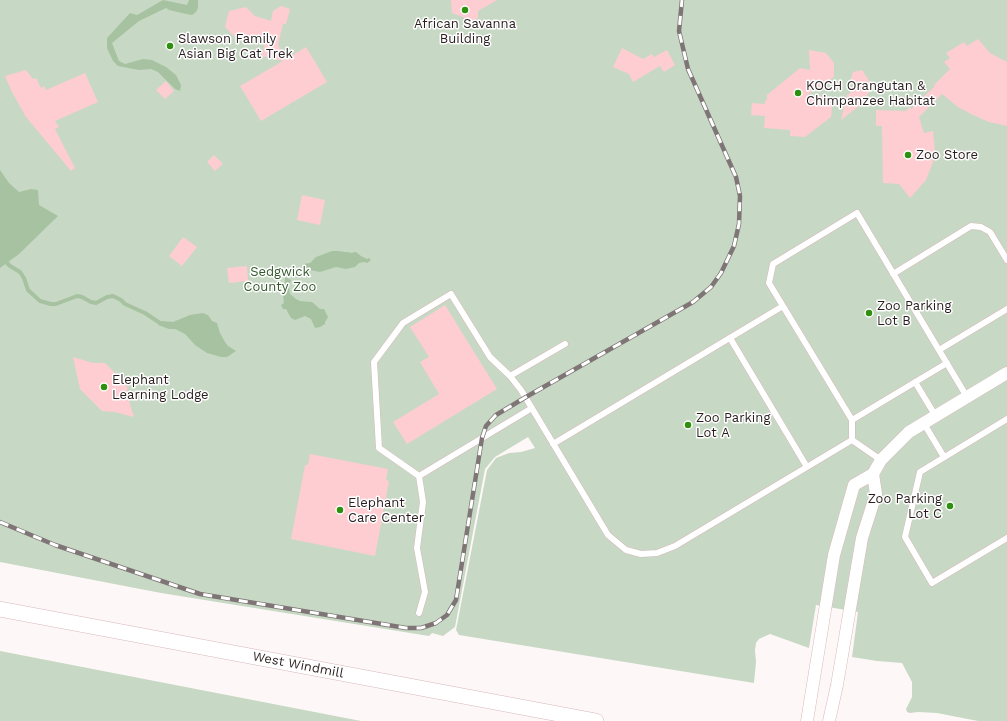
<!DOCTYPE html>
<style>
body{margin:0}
canvas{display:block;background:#fef7f7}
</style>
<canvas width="1007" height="721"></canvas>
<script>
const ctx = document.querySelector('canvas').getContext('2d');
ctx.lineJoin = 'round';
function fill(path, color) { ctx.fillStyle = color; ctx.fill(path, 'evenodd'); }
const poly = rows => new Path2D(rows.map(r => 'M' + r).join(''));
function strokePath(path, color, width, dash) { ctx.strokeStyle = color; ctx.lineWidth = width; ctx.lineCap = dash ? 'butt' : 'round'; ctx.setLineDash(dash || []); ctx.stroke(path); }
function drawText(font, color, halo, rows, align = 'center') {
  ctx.font = font + ' "Work Sans",sans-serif'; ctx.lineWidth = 3; ctx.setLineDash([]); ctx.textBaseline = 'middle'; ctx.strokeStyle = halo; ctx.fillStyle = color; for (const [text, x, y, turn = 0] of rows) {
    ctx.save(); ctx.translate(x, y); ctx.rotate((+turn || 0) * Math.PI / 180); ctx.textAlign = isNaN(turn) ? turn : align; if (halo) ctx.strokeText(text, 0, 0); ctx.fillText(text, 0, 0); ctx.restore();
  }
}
const green = poly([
 [0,0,1007,0,1007,721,978,721,937,713,918,712,910,713,907,712,906,709,912,697,912,682,902,663,877,661,852,657,858,612,816,605,809,648,770,634,759,639,756,643,755,650,756,662,754,683,459,635,456,630,487,470,496,458,509,453,521,452,535,448,528,437,495,457,485,469,455,627,443,636,432,633,429,636,161,593,0,562],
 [0,651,361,721,0,721]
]);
const water = poly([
 [163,0,187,5,189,0,198,0,198,8,196,12,192,15,186,14,169,10,166,8,139,21,112,43,119,61,125,64,143,59,152,60,166,67,176,75,181,85,180,91,175,89,158,72,151,69,139,70,118,66,113,61,107,48,107,38,130,13,137,15],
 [0,170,9,183,19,192,31,189,38,190,39,205,58,216,19,254,0,268],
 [332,251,338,251,345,252,348,252,350,253,356,252,361,256,367,259,369,258,371,260,367,263,364,262,359,263,355,267,346,269,336,267,320,272,315,271,306,269,303,266,303,264,310,263,316,257],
 [285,277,291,280,289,287,290,294,296,299,300,301,312,302,320,309,324,309,328,317,325,322,325,324,320,327,315,328,311,319,305,316,295,320,291,318,286,309,283,309,281,305,284,303,283,295,285,293,286,290,283,283,285,282],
 [203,313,208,315,212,321,217,323,220,333,225,342,228,346,236,351,227,357,221,357,207,353,195,345,185,334,175,329,169,329,158,325,162,321,173,322,190,315]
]);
const stream = poly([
 [7,263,10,266,20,272,24,278,28,290,40,301,51,304,56,304,77,296,82,297,91,302,96,303,107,297,113,296,121,300,125,304,145,313,160,323]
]);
const building = poly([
 [451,0,497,0,478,11,478,18,473,21,452,13],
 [281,6,290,9,286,24,283,24,278,45,286,59,306,47,327,82,261,121,240,86,283,61,262,56,266,39,250,35,238,40,225,27,229,11,246,7,255,16,271,21,273,11],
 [978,39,990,53,1007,62,1007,126,989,122,973,115,958,107,942,94,919,117,924,133,933,131,935,152,933,162,926,180,910,198,899,184,883,183,882,126,876,126,876,110,906,111,909,107,911,109,935,86,934,85,950,69,944,62,950,58,946,53,964,42,967,46],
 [622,48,643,59,652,54,654,57,667,50,675,65,664,72,660,66,633,82,629,74,613,67],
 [809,50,826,53,834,63,834,77,807,95,833,97,831,117,805,137,790,136,790,130,764,128,765,116,751,115,752,103,765,104,765,100,767,100,767,95,800,68,810,70],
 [26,70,33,79,36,78,41,88,44,86,46,90,85,73,98,102,55,121,59,127,55,129,75,168,71,171,26,117,12,92,5,76],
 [862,70,873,87,859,106,841,120,847,95,857,88,851,78,853,72],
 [166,81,174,91,165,99,156,90],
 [214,155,223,164,215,171,207,162],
 [302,195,325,200,320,225,297,220],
 [183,237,197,247,182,266,169,256],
 [247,266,248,281,229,283,227,268],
 [445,305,497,389,407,444,393,422,439,394,420,362,429,357,410,327],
 [73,357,93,363,105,363,113,371,127,386,128,398,134,417,115,412,102,411,80,389],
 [310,454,388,469,386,480,389,481,375,556,291,539,305,465,308,465]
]);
const service = poly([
 [893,274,971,226,981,227,990,232,1007,260],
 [730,338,807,467],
 [939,350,1007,309],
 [510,376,565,344],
 [915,382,935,415],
 [1007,419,920,472,905,537,932,583,1007,538],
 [852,420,947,363],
 [923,422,944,457],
 [553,444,783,306],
 [881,460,852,440,852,420,769,283,773,264,857,213,967,397],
 [419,476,379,448,374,362,403,323,451,294,490,357,510,376,521,390,608,535,626,550,641,554,657,553,675,546,852,440],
 [419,613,425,592,417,548,423,502,419,476,532,408]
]);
const minor = poly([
 [807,721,834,555,854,485,873,474,881,460,909,432,1007,373],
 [829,721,837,685,862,538,876,494,873,474]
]);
const tertiary = poly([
 [0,609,596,721]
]);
const rail = poly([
 [0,522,55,545,200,594,406,628,421,628,436,623,447,615,456,600,482,438,486,426,496,415,526,397,693,302,711,287,721,273,734,246,739,224,740,196,736,177,688,69,679,31,682,0]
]);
const markers = [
 [465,10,4,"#2d900e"],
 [170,46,4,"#2d900e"],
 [798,93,4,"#2d900e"],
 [908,155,4,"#2d900e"],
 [869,313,4,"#2d900e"],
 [104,387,4,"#2d900e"],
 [688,425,4,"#2d900e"],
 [950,506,4,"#2d900e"],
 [340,510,4,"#2d900e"]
];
const poiNames = [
 ["African Savanna",465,24,"center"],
 ["Building",465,39,"center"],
 ["Slawson Family",178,39],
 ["Asian Big Cat Trek",178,54],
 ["KOCH Orangutan &",806,86],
 ["Chimpanzee Habitat",806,101],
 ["Zoo Store",916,155],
 ["Zoo Parking",877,306],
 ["Lot B",877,321],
 ["Elephant",112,380],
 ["Learning Lodge",112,395],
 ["Zoo Parking",696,418],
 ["Lot A",696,433],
 ["Zoo Parking",942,499,"right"],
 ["Lot C",942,514,"right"],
 ["Elephant",348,503],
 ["Care Center",348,518]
];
const parkNames = [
 ["Sedgwick",280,272],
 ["County Zoo",280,287]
];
const streetNames = [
 ["West Windmill",298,665,11]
];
fill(green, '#c7d9c4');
fill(water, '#a7c2a1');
strokePath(stream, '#a7c2a1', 4);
fill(building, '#fdcdd2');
strokePath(service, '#d8b8bb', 7);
strokePath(minor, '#d8b8bb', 13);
strokePath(tertiary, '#d8b8bb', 16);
strokePath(service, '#fff', 6);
strokePath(minor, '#fff', 12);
strokePath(tertiary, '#fff', 15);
strokePath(rail, '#7f7576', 4.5);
strokePath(rail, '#fff', 3, [9]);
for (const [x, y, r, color] of markers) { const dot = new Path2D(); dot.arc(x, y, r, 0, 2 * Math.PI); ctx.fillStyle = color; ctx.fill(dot); strokePath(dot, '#fff', 1.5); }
drawText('13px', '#281c1e', '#fff', poiNames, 'left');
drawText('13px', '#345a2c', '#fff', parkNames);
drawText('13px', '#281c1e', '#fff', streetNames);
</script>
